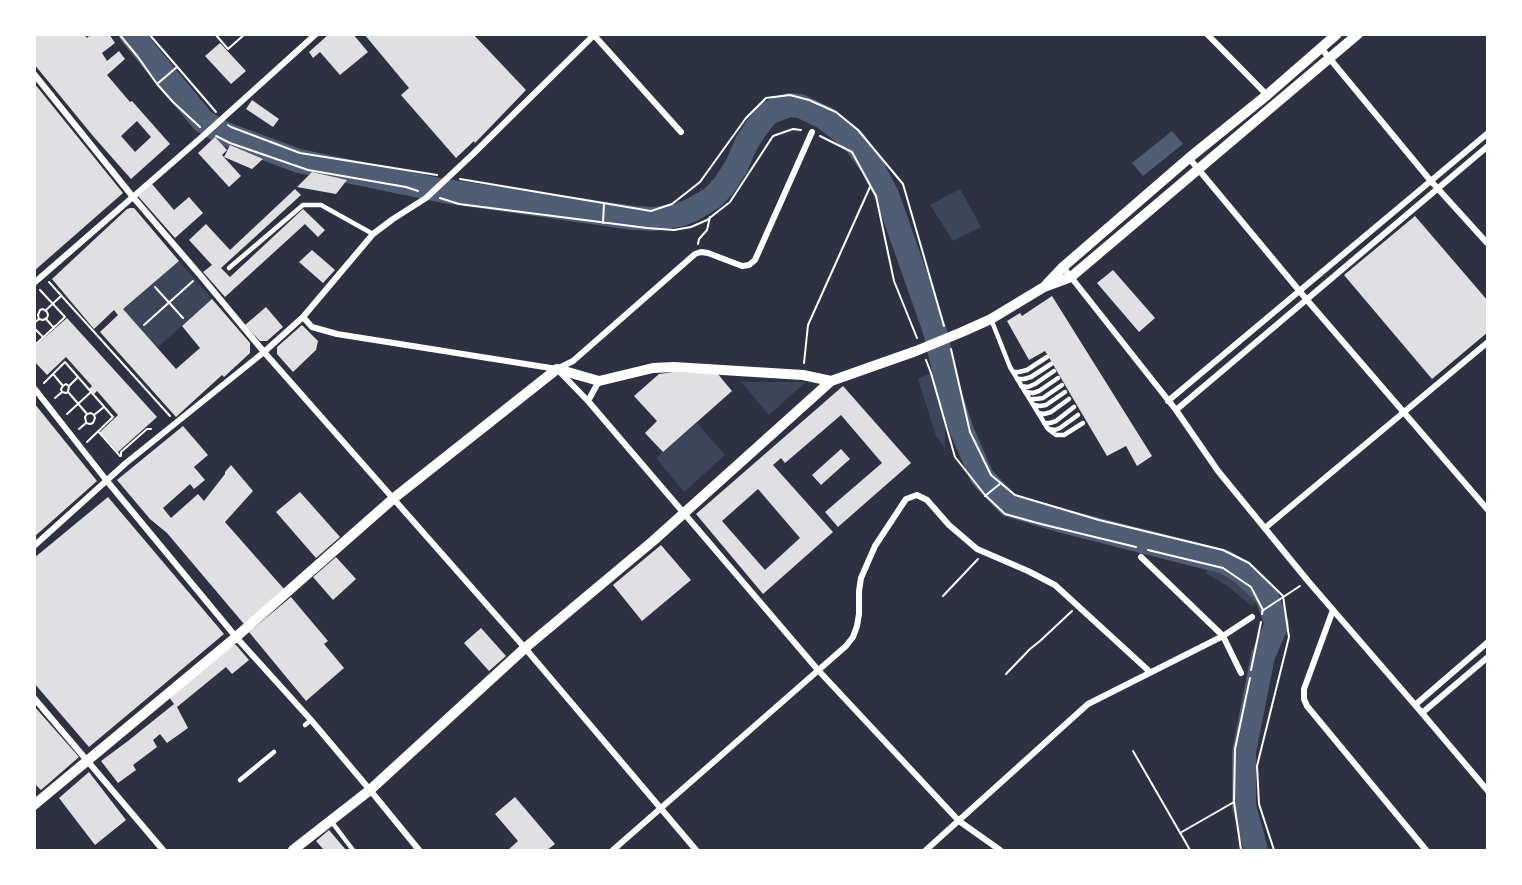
<!DOCTYPE html>
<style>
body{margin:0}
#map{position:relative;width:1522px;height:885px;overflow:hidden;background:#2d3142;font-family:"Alegreya Sans",sans-serif}
canvas{display:block}
.frame{position:absolute;inset:0;border:36px solid #fff;pointer-events:none}
</style>
<div id="map">
<canvas width="1522" height="885"></canvas>
<div class="frame"></div>
</div>
<script>
const ctx = document.querySelector('canvas').getContext('2d');
ctx.lineJoin = 'round';
function fill(path, color) { ctx.fillStyle = color; ctx.fill(path, 'evenodd'); }
const poly = rows => new Path2D(rows.map(r => 'M' + r).join(''));
function strokePath(path, color, width, dash) { ctx.strokeStyle = color; ctx.lineWidth = width; ctx.lineCap = dash ? 'butt' : 'round'; ctx.setLineDash(dash || []); ctx.stroke(path); }
const green = poly([
 [960,189,981,227,953,241,930,205],
 [179,261,212,299,157,348,123,309],
 [935,371,945,380,945,448,936,436,918,379],
 [741,382,806,382,769,415],
 [697,423,725,455,684,492,656,458],
 [1209,567,1225,573,1252,592,1257,601,1252,606,1227,586,1206,573]
]);
const water = poly([
 [1172,131,1183,144,1143,176,1132,163]
]);
const river = poly([
 [131,34,203,121,223,133,299,161,444,191,634,218,654,219,679,215,692,210,712,198,723,187,736,167,747,142,757,127,768,113,789,105,800,106,825,118,854,141,872,166,887,195,935,331,950,395,962,431,982,477,1009,505,1059,520,1225,562,1243,573,1266,595,1277,624,1263,656,1244,752,1244,806,1256,850]
]);
const building = poly([
 [34,34,84,34,87,38,91,34,109,34,115,43,102,53,107,61,119,51,125,59,107,75,130,102,132,101,170,144,131,179,93,136,34,64],
 [137,121,151,137,135,152,121,136],
 [329,34,353,34,368,52,340,75,320,52,313,58,309,52],
 [364,34,473,34,526,90,475,143,474,141,456,158,401,95,409,88],
 [220,43,246,71,231,84,205,56],
 [34,83,123,193,34,271],
 [252,100,279,119,273,127,246,109],
 [215,137,227,150,222,155,241,176,229,187,198,153],
 [230,145,263,159,252,169,224,157],
 [312,172,347,180,336,194,297,187],
 [152,184,174,210,189,197,203,213,175,238,138,196],
 [295,189,301,195,221,268,230,277,303,209,325,230,318,237,305,224,225,297,203,272,212,265,189,240,206,224,230,250],
 [130,208,134,208,179,261,123,309,176,369,200,348,182,326,212,299,250,343,250,353,224,377,222,375,176,417,100,332,118,315,114,310,94,329,52,279,127,209],
 [1415,216,1488,301,1488,332,1432,379,1344,275],
 [312,250,335,270,323,283,299,262],
 [1113,270,1155,318,1139,332,1097,283],
 [1052,296,1152,456,1137,466,1126,446,1107,456,1045,351,1029,360,1007,321,1020,313,1022,316],
 [266,307,283,327,267,341,260,341,245,325],
 [67,318,157,417,118,452,100,432,118,415,97,391,94,394,89,389,92,386,66,357,47,375,34,361,34,347],
 [302,325,318,341,316,350,293,372,277,354,277,347],
 [674,372,717,373,732,391,663,452,645,433,657,421,634,396,659,374],
 [843,386,911,463,838,527,825,512,882,463,841,415,785,463,781,458,773,465,833,532,763,594,696,514],
 [758,489,800,538,765,570,722,521],
 [34,403,97,481,34,537],
 [183,426,208,455,194,467,205,480,194,489,190,484,163,508,171,518,198,494,204,501,225,474,225,472,231,465,253,491,225,522,284,589,244,624,167,533,150,519,117,480],
 [841,449,850,459,821,485,812,475],
 [300,492,340,537,316,558,276,512],
 [108,497,224,634,89,747,34,683,34,558],
 [661,545,691,580,642,621,613,585],
 [336,557,356,579,333,600,313,577],
 [291,597,328,641,324,644,344,668,306,701,249,632],
 [481,628,506,656,489,671,464,643],
 [231,645,236,645,249,660,232,674,226,667,177,707,188,728,167,743,160,734,153,740,157,747,133,765,136,770,118,783,101,761,128,741,174,704,169,697],
 [34,706,79,757,41,790,34,783],
 [89,772,126,820,95,845,59,798],
 [515,797,555,844,547,850,508,850,518,841,495,814],
 [329,830,346,850,324,850,316,841]
]);
const path = poly([
 [119,34,138,57,157,84,173,102,200,127],
 [149,34,216,112],
 [215,34,228,49,245,34],
 [157,84,177,67],
 [228,125,231,127,300,153,437,175],
 [216,136,230,143,308,170,406,187,418,191],
 [820,136,852,152,876,196,894,281,917,338],
 [460,179,651,211,672,204,700,182,746,118,766,98,790,95,809,100,836,112,858,130,903,184,944,326],
 [440,198,459,204,647,228,674,230,691,227,707,220,730,202,773,136,793,129,801,130],
 [603,223,604,203],
 [698,244,699,239,707,230,710,217],
 [49,282,170,416],
 [155,287,183,318],
 [46,310,61,296],
 [46,319,54,328],
 [34,323,39,319,43,320,47,318,48,315,47,312,43,309,40,310,38,315,39,319],
 [144,325,193,281],
 [34,328,43,337],
 [34,346,65,317,40,290],
 [951,349,970,432,991,475,1015,495,1099,520,1223,550,1249,563,1283,596,1289,637,1257,766,1259,804,1274,850],
 [926,360,931,373,955,457,985,495,1005,514,1041,524,1136,547],
 [804,363,808,325,870,187],
 [53,374,63,386],
 [44,383,65,362,113,417,87,442],
 [62,392,61,389,63,386,66,384,69,386],
 [69,393,87,414],
 [55,398,62,392,66,393,68,392,69,386,78,377],
 [67,414,91,392],
 [86,422,85,417,87,414,91,413,94,415],
 [79,429,86,423,90,424,93,423,95,418,94,415,104,407],
 [98,431,120,456],
 [121,456,121,452,147,429,151,429],
 [985,496,1001,483],
 [1148,550,1223,568,1251,587,1263,610,1262,614],
 [943,596,978,559],
 [1262,611,1300,586],
 [1251,670,1261,622],
 [1006,674,1030,649,1040,641,1072,611],
 [1133,751,1190,850],
 [1180,833,1234,802],
 [1241,850,1234,802,1235,749,1250,678]
]);
const service = poly([
 [229,268,303,205,321,205,373,234],
 [991,319,1010,367,1048,429,1056,435,1064,435,1083,423],
 [1013,372,1019,372,1027,370,1047,357],
 [1017,379,1024,379,1031,377,1051,364],
 [1021,386,1028,387,1035,384,1054,371],
 [1025,392,1033,393,1039,391,1058,378],
 [1030,399,1036,399,1043,398,1062,385],
 [1034,405,1040,406,1046,405,1065,392],
 [1038,413,1044,414,1051,412,1069,399],
 [1044,423,1050,423,1056,421,1074,407],
 [1049,429,1055,430,1060,428,1078,415],
 [305,725,311,720],
 [240,780,274,752],
 [331,821,353,850]
]);
const minor = poly([
 [593,34,681,132],
 [1207,34,1268,96],
 [1321,48,1430,180,1488,244],
 [34,74,133,197,200,275,264,352,525,648,696,850],
 [1189,158,1307,300,1488,510],
 [1063,267,1176,410,1218,471,1308,581,1422,713,1488,791],
 [34,283,203,136,316,34],
 [303,317,312,327,337,334,557,369,588,401,818,670,959,821,1000,850],
 [557,369,573,361,695,254,701,252,708,253,742,266,749,265,755,260,812,132],
 [34,388,107,481,236,637,311,720,370,790,419,850],
 [588,401,599,381],
 [1168,401,1488,133],
 [1176,410,1488,146],
 [1265,528,1488,342],
 [34,546,126,463,264,352,303,317,373,234,393,219,426,198,473,154,595,34],
 [1141,557,1223,636,1241,673],
 [1333,610,1304,689,1304,699,1307,706,1426,850],
 [34,698,163,850],
 [1415,705,1488,642],
 [1422,713,1488,657],
 [613,850,846,646,853,637,857,626,859,614,859,591,861,578,875,546,906,499,917,495,927,500,949,525,977,549,1028,571,1055,585,1150,672],
 [926,850,1088,704,1223,636,1252,617]
]);
const tertiary = poly([
 [1046,285,1063,267,1189,158,1267,95,1337,34],
 [34,805,236,637,394,498,557,369,599,381,653,368,674,367,803,375,831,381],
 [293,850,370,790,525,648,653,541,831,381,916,351,962,332,991,319,1044,287,1071,277,1358,34]
]);
fill(green, '#3c4559');
fill(water, '#4f5d75');
strokePath(river, '#4f5d75', 24);
fill(building, '#e0e0e3');
strokePath(path, '#fff', 2);
strokePath(service, '#fff', 4.5);
strokePath(minor, '#fff', 6);
strokePath(tertiary, '#fff', 10);
</script>
